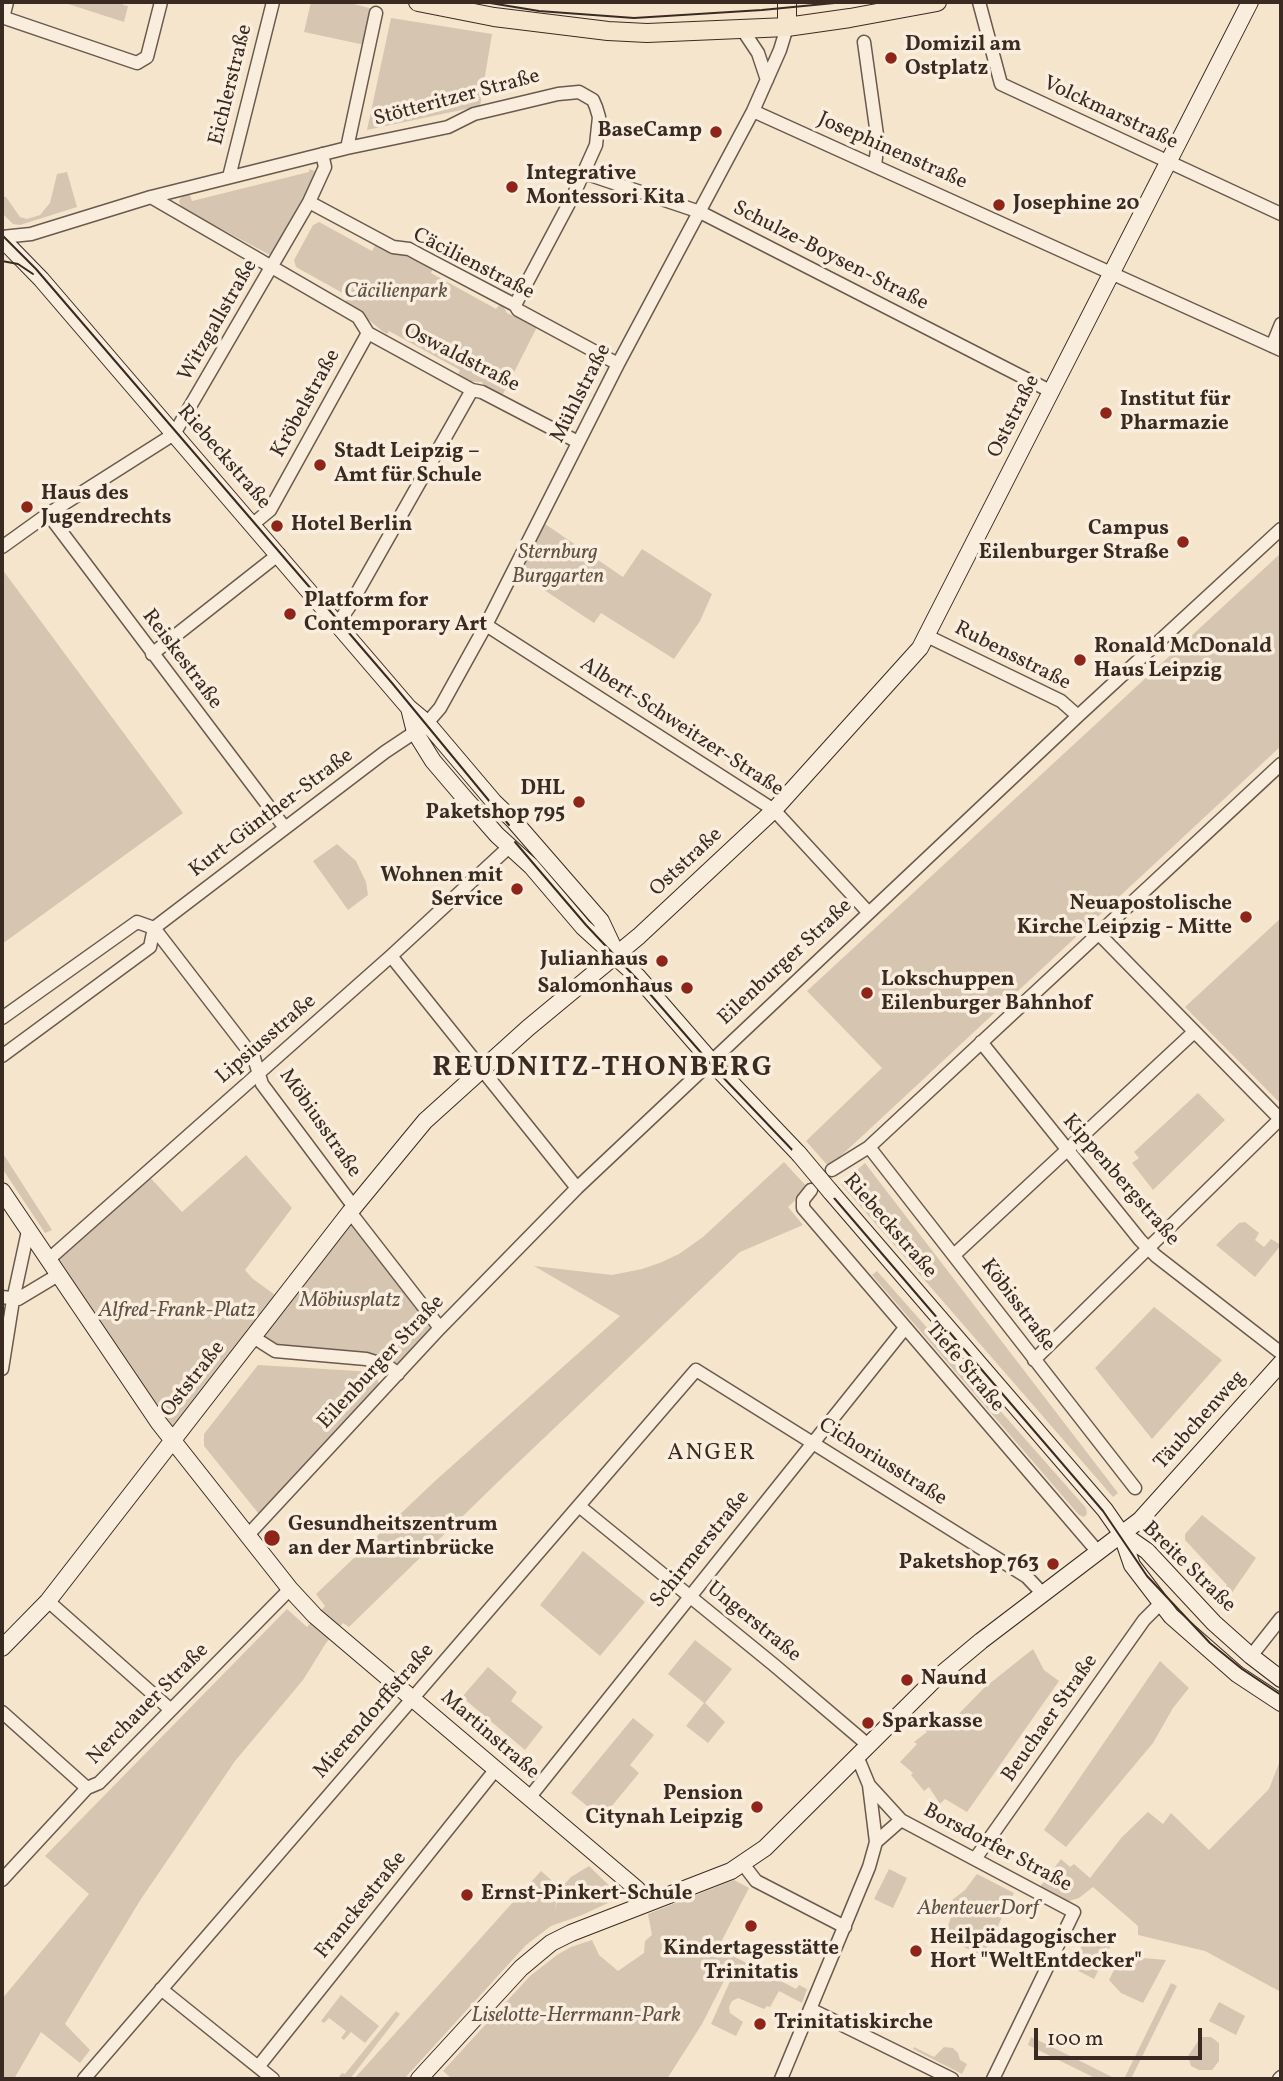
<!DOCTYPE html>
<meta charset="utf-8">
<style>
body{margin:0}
#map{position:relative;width:1283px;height:2081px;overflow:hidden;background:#f6e5cd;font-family:Vollkorn,serif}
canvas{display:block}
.frame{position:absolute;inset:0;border:4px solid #3a2b22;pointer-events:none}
.scale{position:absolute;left:1034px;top:2028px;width:168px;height:32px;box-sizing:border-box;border:4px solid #3a2b22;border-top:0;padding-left:9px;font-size:21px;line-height:24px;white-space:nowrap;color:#3a2b22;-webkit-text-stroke:5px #f9eede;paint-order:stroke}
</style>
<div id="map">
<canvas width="1283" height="2081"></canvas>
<div class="frame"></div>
<div class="scale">100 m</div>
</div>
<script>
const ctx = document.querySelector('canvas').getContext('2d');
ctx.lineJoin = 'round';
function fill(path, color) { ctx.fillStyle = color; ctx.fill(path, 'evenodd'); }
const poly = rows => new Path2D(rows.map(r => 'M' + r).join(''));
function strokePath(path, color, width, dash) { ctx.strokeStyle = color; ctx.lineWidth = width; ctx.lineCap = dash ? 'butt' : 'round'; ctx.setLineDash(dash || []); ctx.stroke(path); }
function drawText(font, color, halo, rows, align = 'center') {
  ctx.font = font + ' Vollkorn,serif'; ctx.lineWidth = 7; ctx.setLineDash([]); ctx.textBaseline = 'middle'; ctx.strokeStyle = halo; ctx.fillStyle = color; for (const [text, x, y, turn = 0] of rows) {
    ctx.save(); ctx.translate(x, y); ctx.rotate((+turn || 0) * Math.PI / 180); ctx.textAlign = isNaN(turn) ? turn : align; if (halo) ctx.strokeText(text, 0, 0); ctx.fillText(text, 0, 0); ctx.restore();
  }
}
const green = poly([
 [62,2,123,2,123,5,128,6,124,22],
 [311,2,346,2,373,9,365,45,304,32],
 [391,18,492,34,480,106,367,130],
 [309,169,315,171,312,182,270,255,182,208,179,202,181,197,189,192,192,201,309,172],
 [67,172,77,207,20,225,13,224,2,213,2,196,6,197,20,217,27,219,40,215,50,203,57,174],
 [319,222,372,251,376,244,408,254,409,257,433,268,431,273,496,309,501,303,507,313,513,316,520,316,537,327,502,396,483,386,482,382,462,381,457,377,460,370,389,331,387,334,382,331,362,314,345,303,348,296,296,267,294,260,313,225],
 [545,524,623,577,642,549,712,594,700,621,674,659,601,613,594,623,520,574],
 [1281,553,1281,746,829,1167,806,1141,882,1068,807,991],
 [2,569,183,813,2,944],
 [337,844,356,861,366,882,368,895,348,910,313,861],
 [1281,918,1281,1104,1185,1007],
 [1198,1093,1225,1120,1153,1190,1132,1163,1139,1158,1134,1152],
 [2,1152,52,1230,45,1233,2,1168],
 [246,1155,292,1208,245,1270,253,1279,282,1300,350,1212,440,1328,398,1374,388,1365,275,1351,253,1338,173,1441,48,1260,145,1172,182,1212],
 [784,1162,808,1188,788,1207,803,1225,740,1252,504,1476,349,1627,343,1623,326,1643,303,1680,235,1761,141,1899,65,2024,90,2050,80,2063,41,2032,14,2079,2,2079,2,1999,89,1894,45,1856,287,1609,307,1627,325,1606,316,1594,435,1481,620,1316,534,1266,612,1275,642,1269,662,1262,679,1254,703,1237],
 [865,1163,1118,1493,1113,1497,841,1184],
 [1245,1222,1259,1233,1255,1240,1264,1247,1271,1239,1281,1245,1255,1277,1216,1245,1239,1223],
 [877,1271,1086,1508,1087,1514,1084,1517,1079,1515,872,1275],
 [1154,1307,1222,1360,1152,1439,1095,1368],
 [258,1365,374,1372,380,1386,259,1514,204,1446,204,1434],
 [1202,1515,1256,1558,1229,1597,1222,1590,1227,1585,1185,1540,1185,1534],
 [583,1551,645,1602,600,1656,540,1605],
 [695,1640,732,1669,705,1703,725,1722,708,1743,686,1726,704,1703,668,1674],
 [1033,1649,1044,1670,1059,1681,967,1812,945,1799,940,1804,929,1787,924,1791,911,1775,913,1773,900,1762,917,1744,914,1742,927,1732,925,1730,932,1722,942,1731,984,1688],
 [1160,1661,1189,1688,1173,1708,1153,1743,1066,1847,1044,1830],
 [488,1667,517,1692,511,1701,543,1727,525,1750,462,1697],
 [633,1718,654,1735,630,1765,639,1773,602,1818,571,1793],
 [1281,1758,1281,1992,1205,1951,1138,1935,1138,1926,1093,1887,1079,1898,1066,1902,1039,1888,1061,1859,1070,1867,1074,1864,1090,1878,1122,1837,1148,1812,1163,1824,1171,1813,1209,1850,1269,1789],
 [589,1866,621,1897,582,1915,551,1926,526,1945,404,2079,354,2079,541,1871,558,1886,555,1910,560,1889,571,1877],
 [889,1869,907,1878,893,1908,874,1899],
 [977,1874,1014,1893,983,1956,944,1938,955,1905,952,1900,965,1890],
 [734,1880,749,1888,718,1948,796,1989,799,1985,807,1989,802,2003,779,1991,770,2007,767,2006,764,2009,738,1998,732,2001,729,2007,730,2013,743,2022,736,2036,711,2024,736,1968,726,1977,702,2024,667,2079,452,2079,443,2071,530,1976,557,1955,571,1947,592,1940,599,1955,618,1971,644,1953,645,1941,652,1935,648,1914],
 [1089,1931,1112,1943,1094,1979,1071,1967],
 [1121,1956,1166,1960,1143,2003,1121,1993,1109,1980],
 [1171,1983,1177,1986,1131,2079,1124,2079],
 [341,1995,379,2026,365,2043,351,2032,344,2040,341,2038,346,2031,329,2018,324,2023,321,2021],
 [1219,2002,1245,2016,1236,2035,1209,2021],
 [396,2011,400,2014,350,2079,337,2079,342,2073,345,2074],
 [1031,2037,1048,2045,1116,2079,1097,2079,1028,2045],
 [1201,2037,1211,2037,1219,2043,1219,2061,1212,2070,1199,2070,1191,2066,1188,2056],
 [914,2047,934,2057,944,2047,953,2048,958,2053,960,2060,967,2064,962,2074,913,2049]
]);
const street = poly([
 [979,2,1001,84,1281,214],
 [2,17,137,63,147,57,161,2],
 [3,18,7,2],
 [742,29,758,53,767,80],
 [864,42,878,142,875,165],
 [753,111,1281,350],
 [347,148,376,13],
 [584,173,700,212,1052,392],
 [229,177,273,2],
 [151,197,358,317,368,333,472,390,482,392,578,442],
 [309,202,393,247,409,249,420,255,515,305,518,310,618,364],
 [2,237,31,234,151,197,347,148,448,127,474,114,558,94,579,92,593,100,596,107,599,117,596,145,574,194,515,305],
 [1272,346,1281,324],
 [48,514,285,828],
 [253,524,270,510,368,333],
 [2,547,48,514,174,434,309,202,325,167,322,154],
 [338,623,349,607,472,390],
 [486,625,774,810,868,912],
 [927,636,1061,701,1078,716],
 [152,654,279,554],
 [427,723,440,708,486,625,618,364,753,111,780,50,787,27],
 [154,928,254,1058,262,1084,354,1207],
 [391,956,577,1188],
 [2,1018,137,922,154,928],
 [981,1042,1140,1240,1156,1256,1281,1353],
 [2,1056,150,947,154,928,385,752,415,732],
 [869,1147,1135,1488],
 [832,1170,869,1147,1281,764],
 [811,1190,803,1200,803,1208,1098,1552],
 [350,1212,440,1328],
 [954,1255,1194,1032],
 [48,1260,391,956,509,847],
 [2,1297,18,1299,58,1275],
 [253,1337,275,1351,366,1359,388,1366,398,1374],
 [1034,1360,1280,1119,1099,934],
 [2,1369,13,1300,28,1231],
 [579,1506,774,1665,868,1745],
 [248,1535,440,1328,577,1188,1078,716,1281,529],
 [48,1601,171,1710],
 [1251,1656,1281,1618],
 [2,1712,87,1788],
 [869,1785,901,1820,1074,1912,993,2079],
 [529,1798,905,1328],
 [876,1842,901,1820],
 [975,1859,1144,1620,1161,1603],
 [743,1864,756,1881,845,1927],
 [2,1880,87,1788,99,1783,290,1589],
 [161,1989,273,2079],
 [810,2009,952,2079],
 [258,2067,496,1769],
 [84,2079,696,1370,1027,1577,1043,1594],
 [781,2079,869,1867,876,1842,869,1785,857,1756],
 [1279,2079,1281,2077]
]);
const secondary = poly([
 [2,239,41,279,409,708,427,723,494,802,514,821,601,921,617,955],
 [409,708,415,732,433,761,462,795,497,835,531,866,583,927,638,977,718,1069,799,1154],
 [2,1191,159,1423,290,1589,315,1616,637,1889,643,1904],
 [830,1191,1105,1510,1121,1533,1132,1565,1171,1616,1237,1674,1281,1703],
 [1121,1533,1147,1551,1214,1623,1251,1656,1281,1679],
 [2,1648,48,1601,350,1212,425,1121,528,1028,639,936,774,810,920,648,1250,2],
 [419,2079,521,1968,551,1943,571,1933,731,1871,765,1848,932,1682,981,1641,1140,1520,1281,1363]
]);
const primary = poly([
 [418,2,494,17,608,31,647,33,787,27,850,18,937,2],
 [787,2,787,27]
]);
const tram = poly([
 [484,2,539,11,634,18,762,10,845,2],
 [2,235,36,269,392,683,509,825],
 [2,261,18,264,33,274],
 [515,842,586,925,636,978,717,1071,798,1156,1079,1483,1103,1511,1147,1576,1210,1643,1242,1669,1281,1695]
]);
const secondaryBridge = poly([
 [799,1154,830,1191]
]);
const markers = [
 [891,58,7,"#8f2418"],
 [716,132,7,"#8f2418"],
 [512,187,7,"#8f2418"],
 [999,205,7,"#8f2418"],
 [1106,413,7,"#8f2418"],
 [320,465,7,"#8f2418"],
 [27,507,7,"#8f2418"],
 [277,526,7,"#8f2418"],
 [1183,542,7,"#8f2418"],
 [290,614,7,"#8f2418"],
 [1080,660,7,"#8f2418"],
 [579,802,7,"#8f2418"],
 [517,889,7,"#8f2418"],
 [1246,917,7,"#8f2418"],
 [662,961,7,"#8f2418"],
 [687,988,7,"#8f2418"],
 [867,993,7,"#8f2418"],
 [272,1538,9,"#8f2418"],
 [1053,1564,7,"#8f2418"],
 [907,1680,7,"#8f2418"],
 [868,1723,7,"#8f2418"],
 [757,1807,7,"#8f2418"],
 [467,1895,7,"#8f2418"],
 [751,1926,7,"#8f2418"],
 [916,1951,7,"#8f2418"],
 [760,2024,7,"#8f2418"]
];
const poiNames = [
 ["Domizil am",905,46],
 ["Ostplatz",905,70],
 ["BaseCamp",702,132,"right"],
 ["Integrative",526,175],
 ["Montessori Kita",526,199],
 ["Josephine 20",1013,205],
 ["Institut für",1120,401],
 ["Pharmazie",1120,425],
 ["Stadt Leipzig –",334,453],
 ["Amt für Schule",334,477],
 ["Haus des",41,495],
 ["Jugendrechts",41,519],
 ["Hotel Berlin",291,526],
 ["Campus",1169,530,"right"],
 ["Eilenburger Straße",1169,554,"right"],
 ["Platform for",304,602],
 ["Contemporary Art",304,626],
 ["Ronald McDonald",1094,648],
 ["Haus Leipzig",1094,672],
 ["DHL",565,790,"right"],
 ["Paketshop 795",565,814,"right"],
 ["Wohnen mit",503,877,"right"],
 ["Service",503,901,"right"],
 ["Neuapostolische",1232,905,"right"],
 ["Kirche Leipzig - Mitte",1232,929,"right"],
 ["Julianhaus",648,961,"right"],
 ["Lokschuppen",881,981],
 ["Eilenburger Bahnhof",881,1005],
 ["Salomonhaus",673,988,"right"],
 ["Gesundheitszentrum",288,1526],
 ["an der Martinbrücke",288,1550],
 ["Paketshop 763",1039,1564,"right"],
 ["Naund",921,1680],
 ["Sparkasse",882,1723],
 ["Pension",743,1795,"right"],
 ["Citynah Leipzig",743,1819,"right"],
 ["Ernst-Pinkert-Schule",481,1895],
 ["Heilpädagogischer",930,1939],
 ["Hort \"WeltEntdecker\"",930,1963],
 ["Kindertagesstätte",751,1950,"center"],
 ["Trinitatis",751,1974,"center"],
 ["Trinitatiskirche",774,2024]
];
const streetNames = [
 ["Eichlerstraße",232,85,-76],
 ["Stötteritzer Straße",457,99,-15],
 ["Volckmarstraße",1110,114,25],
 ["Josephinenstraße",892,152,24],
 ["Schulze-Boysen-Straße",830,257,27],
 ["Cäcilienstraße",473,265,27],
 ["Witzgallstraße",219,321,-60],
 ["Oswaldstraße",461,359,27],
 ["Mühlstraße",582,394,-63],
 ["Kröbelstraße",307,404,-61],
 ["Oststraße",1015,417,-63],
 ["Riebeckstraße",223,458,49],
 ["Rubensstraße",1012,657,27],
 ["Reiskestraße",181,660,53],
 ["Albert-Schweitzer-Straße",681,728,33],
 ["Kurt-Günther-Straße",272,814,-37],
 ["Oststraße",687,863,-43],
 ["Eilenburger Straße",786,963,-43],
 ["Lipsiusstraße",267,1040,-41],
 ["Möbiusstraße",319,1124,55],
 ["Kippenbergstraße",1120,1181,49],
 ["Riebeckstraße",889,1227,49],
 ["Köbisstraße",1017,1306,53],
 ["Eilenburger Straße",382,1363,-47],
 ["Tiefe Straße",964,1368,50],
 ["Oststraße",194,1380,-52],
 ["Täubchenweg",1201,1421,-48],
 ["Cichoriusstraße",882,1463,32],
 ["Schirmerstraße",701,1550,-51],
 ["Breite Straße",1188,1568,44],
 ["Ungerstraße",753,1623,39],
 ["Nerchauer Straße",149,1705,-45],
 ["Mierendorffstraße",375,1712,-49],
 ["Beuchaer Straße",1051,1719,-55],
 ["Martinstraße",489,1736,41],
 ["Borsdorfer Straße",997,1849,28],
 ["Franckestraße",362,1906,-51]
];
const parkNames = [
 ["Cäcilienpark",396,293],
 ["Sternburg",558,554],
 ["Burggarten",558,578],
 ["Möbiusplatz",350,1302],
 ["Alfred-Frank-Platz",177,1312],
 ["AbenteuerDorf",978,1910],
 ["Liselotte-Herrmann-Park",576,2017]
];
const neighbourhoodNames = [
 ["ANGER",712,1455]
];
const districtNames = [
 ["REUDNITZ-THONBERG",603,1070]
];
fill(green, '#d6c5b0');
strokePath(street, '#695a4d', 15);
strokePath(secondary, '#3a2b22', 18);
strokePath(primary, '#3a2b22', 20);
strokePath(street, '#f9eede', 12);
strokePath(secondary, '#f9eede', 16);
strokePath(primary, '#f6e5cd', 18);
strokePath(tram, '#3a2b22', 2);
strokePath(secondaryBridge, '#3a2b22', 18, []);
strokePath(secondaryBridge, '#f9eede', 16);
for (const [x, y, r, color] of markers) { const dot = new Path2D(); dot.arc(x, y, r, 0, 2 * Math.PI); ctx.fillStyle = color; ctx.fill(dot); strokePath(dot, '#f9eede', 2.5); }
drawText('bold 21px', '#3a2b22', '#f9eede', poiNames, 'left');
drawText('21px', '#3a2b22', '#f9eede', streetNames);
drawText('italic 21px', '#615246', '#f9eede', parkNames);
ctx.letterSpacing = '2px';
drawText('23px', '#3a2b22', '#f9eede', neighbourhoodNames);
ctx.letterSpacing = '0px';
ctx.letterSpacing = '2px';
drawText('bold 28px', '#3a2b22', '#f9eede', districtNames);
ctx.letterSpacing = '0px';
</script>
